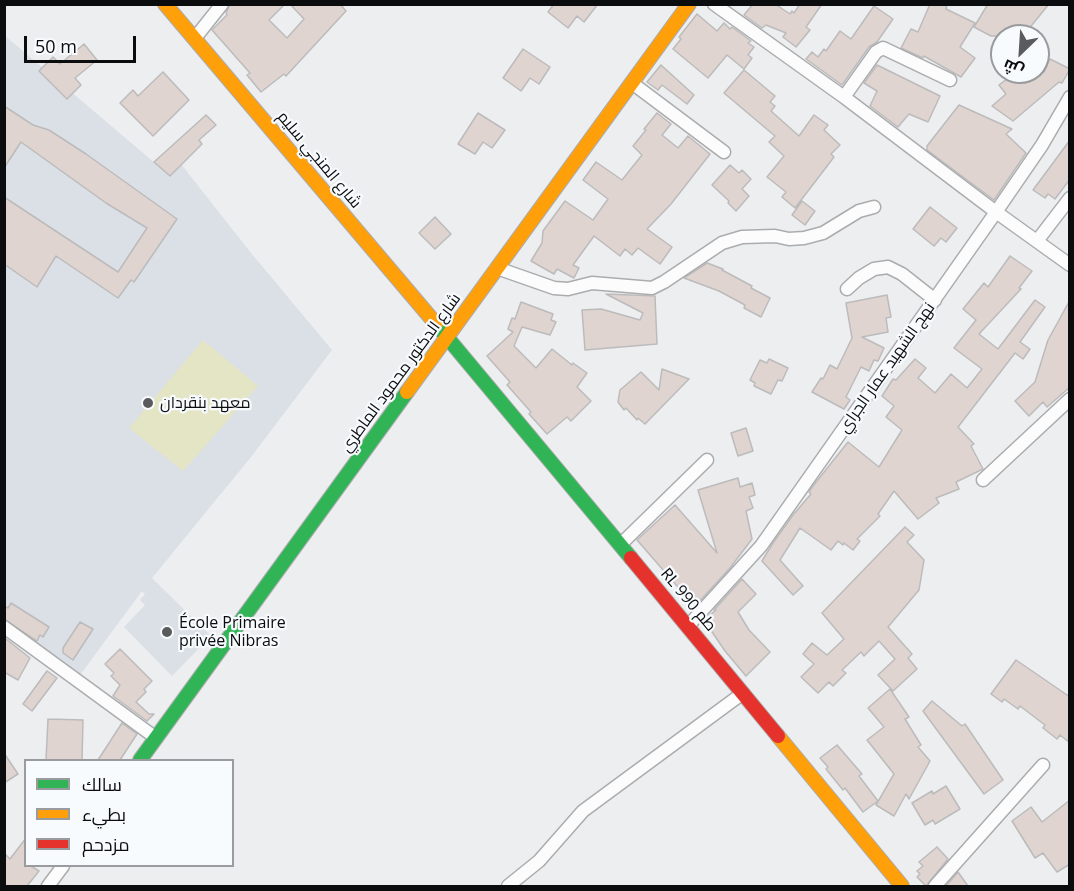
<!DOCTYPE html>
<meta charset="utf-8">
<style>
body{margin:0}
#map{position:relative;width:1074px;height:891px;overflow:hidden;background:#eceef0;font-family:"Open Sans",Cairo,sans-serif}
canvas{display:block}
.frame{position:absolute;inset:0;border:6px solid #0a0c0d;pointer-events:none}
.legend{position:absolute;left:24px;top:759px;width:210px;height:108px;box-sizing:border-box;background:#f8fbfe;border:2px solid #999b9e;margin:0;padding:8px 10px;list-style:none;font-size:18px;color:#0a0c0d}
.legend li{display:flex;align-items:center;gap:12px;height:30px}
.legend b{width:30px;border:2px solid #999b9e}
.north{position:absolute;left:990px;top:24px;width:60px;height:60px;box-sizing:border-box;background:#f8fbfe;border:2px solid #999b9e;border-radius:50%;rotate:205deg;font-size:16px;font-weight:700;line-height:24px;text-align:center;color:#0a0c0d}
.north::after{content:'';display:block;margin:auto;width:21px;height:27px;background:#595b5c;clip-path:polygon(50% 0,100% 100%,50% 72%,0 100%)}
.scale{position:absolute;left:24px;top:36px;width:112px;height:27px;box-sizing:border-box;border:3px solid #0a0c0d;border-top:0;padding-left:8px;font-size:18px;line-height:21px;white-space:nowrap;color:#0a0c0d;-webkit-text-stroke:4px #f8fbfe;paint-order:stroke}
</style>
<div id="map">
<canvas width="1074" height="891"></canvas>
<div class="frame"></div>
<ul class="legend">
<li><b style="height:8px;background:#30b455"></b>سالك</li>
<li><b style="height:8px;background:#ff9f0a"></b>بطيء</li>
<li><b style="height:8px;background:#e5322d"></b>مزدحم</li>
</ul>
<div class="north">ش</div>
<div class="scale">50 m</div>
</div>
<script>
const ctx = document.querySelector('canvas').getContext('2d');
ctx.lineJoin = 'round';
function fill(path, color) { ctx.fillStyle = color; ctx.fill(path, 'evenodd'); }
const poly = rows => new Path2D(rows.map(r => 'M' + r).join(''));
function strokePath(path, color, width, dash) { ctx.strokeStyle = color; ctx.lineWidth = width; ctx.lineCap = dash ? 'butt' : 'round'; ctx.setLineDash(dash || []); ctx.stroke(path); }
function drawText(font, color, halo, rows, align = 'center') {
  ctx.font = font + ' "Open Sans",Cairo,sans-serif'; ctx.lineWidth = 4.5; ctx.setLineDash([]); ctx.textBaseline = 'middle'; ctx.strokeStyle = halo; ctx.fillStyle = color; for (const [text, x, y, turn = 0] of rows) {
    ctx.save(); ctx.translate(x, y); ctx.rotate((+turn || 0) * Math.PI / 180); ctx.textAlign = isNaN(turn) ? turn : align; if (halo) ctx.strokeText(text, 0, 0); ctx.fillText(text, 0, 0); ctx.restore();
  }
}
const built = poly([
 [4,35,169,175,181,164,247,248,332,350,251,457,152,578,211,636,172,676,124,627,145,605,140,600,145,594,142,591,80,675,5,621]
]);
const green = poly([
 [203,340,258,386,183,471,129,428]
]);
const building = poly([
 [230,4,285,4,269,20,287,38,304,19,290,4,340,4,346,11,286,76,284,74,261,92,247,75,250,73,212,30,227,15,226,13,230,4],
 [554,4,598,4,584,22,577,16,568,28,548,12,554,4],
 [753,4,775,4,790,14,792,11,794,13,800,4,822,4,806,27,810,30,796,47,783,37,786,33,766,25,762,28,744,15,753,4],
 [930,4,947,4,946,9,975,23,960,47,975,58,961,77,924,56,923,58,901,48,911,29,918,32,930,4],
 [988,4,1049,4,1023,36,991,36,974,27,988,4],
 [874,6,893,19,877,42,869,47,842,85,806,59,812,52,818,57,824,49,826,51,840,31,851,39,874,6],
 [697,14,717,31,724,23,730,29,732,27,751,41,748,43,754,47,748,55,752,58,744,69,727,55,708,78,673,49,681,39,679,37,697,14],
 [84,44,97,60,75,78,81,85,67,99,39,71,53,57,60,64,84,44],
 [523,49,550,67,539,84,530,78,521,91,503,78,523,49],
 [1050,59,1070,69,1062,83,1059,82,1013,121,992,106,1006,94,999,85,1016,72,1044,72,1050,59],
 [661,65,694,95,687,104,662,85,658,90,647,82,661,65],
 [877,65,940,96,928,122,909,114,898,127,870,106,877,91,864,83,877,65],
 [744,70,775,96,770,102,775,106,771,111,799,136,814,115,828,125,824,130,840,145,831,154,834,157,795,208,782,197,786,192,767,177,784,156,769,142,775,136,724,93,744,70],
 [163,72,189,100,153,136,120,103,133,90,138,96,163,72],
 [959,105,1012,129,1006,134,1026,153,994,200,927,150,927,146,959,105],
 [4,106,33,125,49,130,86,154,177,219,134,282,131,280,118,298,56,256,37,287,4,264,4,197,118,272,147,228,106,203,21,142,4,168,4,106],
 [478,113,505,130,492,148,483,142,475,154,458,144,478,113],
 [657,113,671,124,662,135,678,148,688,136,710,154,671,204,647,229,672,247,660,264,638,248,632,255,625,249,620,256,594,236,573,265,579,268,574,278,557,269,554,274,531,261,542,243,543,231,565,201,593,220,608,199,583,180,596,162,622,180,642,155,633,146,646,130,644,129,657,113],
 [206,115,216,125,199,140,202,144,170,176,154,162,206,115],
 [1070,140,1070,179,1055,199,1048,194,1045,198,1033,190,1070,140],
 [730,165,739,173,742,170,751,179,742,189,749,196,736,211,728,203,729,201,712,185,730,165],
 [802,201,815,211,805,225,792,215,802,201],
 [930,207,957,228,946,242,941,238,934,246,913,229,930,207],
 [435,217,451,234,435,249,419,233,435,217],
 [1010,256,1032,271,1019,288,1021,289,979,334,998,349,1035,300,1045,307,1020,342,1030,349,1023,359,1015,353,958,427,974,444,971,446,983,469,956,482,959,489,936,498,939,503,918,519,894,491,878,514,880,516,857,539,860,541,853,550,844,543,843,545,838,541,831,550,800,528,780,560,803,586,793,595,762,561,773,543,793,515,811,494,809,492,813,486,848,442,879,467,902,430,886,417,894,406,882,396,893,379,896,380,915,359,926,368,918,378,935,393,951,374,967,388,982,369,954,348,976,320,963,309,984,283,988,287,1010,256],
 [707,263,723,269,722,270,752,286,751,288,770,298,761,317,744,308,745,305,719,291,684,278,707,263],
 [606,294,655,296,657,344,585,350,582,310,601,309,640,320,643,313,606,294],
 [887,295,891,317,886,318,888,332,862,337,884,348,878,361,874,360,869,371,861,367,846,397,850,400,844,409,812,392,821,378,823,379,830,365,837,369,852,338,846,303,887,295],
 [1070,300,1070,387,1047,407,1043,402,1029,416,1015,401,1035,382,1048,340,1070,300],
 [521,302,553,314,551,320,556,322,550,335,522,327,514,346,536,368,552,349,572,365,573,363,587,373,577,387,591,401,571,421,567,417,547,434,529,414,531,412,507,385,510,382,487,356,513,332,508,329,512,318,515,319,521,302],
 [769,359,788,368,782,381,778,380,771,394,754,386,755,383,750,380,760,360,767,363,769,359],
 [662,369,689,379,645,424,638,418,637,420,626,408,624,410,618,402,620,390,641,372,659,390,662,369],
 [746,428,753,451,738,456,731,433,746,428],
 [738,478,740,487,752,483,755,495,749,497,753,508,746,511,752,539,730,568,697,604,691,602,637,540,675,505,717,553,698,490,738,478],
 [905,527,914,535,907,542,924,560,919,590,888,627,912,654,908,658,917,669,893,691,878,675,895,659,879,641,864,656,861,652,842,670,846,673,833,686,829,682,818,693,801,677,814,664,803,654,812,643,827,655,844,639,822,613,905,527],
 [742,579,756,594,738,612,749,630,770,652,746,676,725,651,704,620,716,610,714,610,742,579],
 [11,603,49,627,43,637,40,635,37,641,4,619,4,606,8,608,11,603],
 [80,622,93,629,73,660,63,653,63,648,80,622],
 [6,639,30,658,18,680,4,672,4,642,6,639],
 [120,649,152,681,144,689,146,692,136,702,149,714,154,714,147,721,113,696,120,685,111,676,114,673,105,664,120,649],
 [1016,660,1070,697,1070,743,1060,735,1057,739,1043,728,1045,725,1020,706,1018,709,1004,699,1002,702,991,694,1016,660],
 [47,671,57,678,32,711,23,704,47,671],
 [890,689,909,717,905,719,921,745,918,747,930,761,909,799,906,794,894,816,876,805,894,774,867,740,884,727,868,708,890,689],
 [932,701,962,726,965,724,1003,780,984,794,923,711,932,701],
 [48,719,83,720,82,760,46,760,48,719],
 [122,723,137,734,120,760,98,760,122,723],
 [837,745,862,774,859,776,878,801,863,812,845,788,843,790,826,769,828,767,820,758,837,745],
 [4,753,18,774,4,783,4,753],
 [946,786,960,809,935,824,933,820,925,825,912,803,932,791,933,794,946,786],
 [1070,800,1070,864,1057,872,1043,853,1035,858,1012,821,1031,807,1042,822,1070,800],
 [26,838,26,866,31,866,39,871,27,886,4,886,4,853,10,859,26,838],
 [937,847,948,859,926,886,917,877,920,874,917,871,923,866,919,862,937,847],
 [958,872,968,886,946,886,958,872]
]);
const street = poly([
 [714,4,844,97,996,212,1070,265],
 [195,38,222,4],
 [632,83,724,152],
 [844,97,876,52,883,48,950,80],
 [1037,241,1070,198],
 [497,268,554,288,568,289,592,283,652,288,664,282,722,243,742,237,775,236,789,239,804,238,823,233,859,211,874,207],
 [847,289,859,278,874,269,888,267,902,274,935,300],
 [983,480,1070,399],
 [620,545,707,460],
 [688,626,761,546,996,212,1042,145,1070,97],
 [4,627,156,738],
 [48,886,63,866],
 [508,886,539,861,583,811,743,693],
 [935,886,1043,765]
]);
const fast = poly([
 [436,324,631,558],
 [140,760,407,392]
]);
const slow = poly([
 [165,4,436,324],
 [407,392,689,4],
 [778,736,902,886]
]);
const jam = poly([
 [631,558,778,736]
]);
const markers = [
 [148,403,6,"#595b5c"],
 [167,632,6,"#595b5c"]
];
const streetNames = [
 ["شارع المنجي سليم",319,160,50],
 ["نهج الشهيد عمار الجراي",887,368,-55],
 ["شارع الدكتور محمود الماطري",401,373,-54],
 ["RL طم 990",688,600,50]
];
const poiNames = [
 ["معهد بنقردان",160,403],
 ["École Primaire",179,623],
 ["privée Nibras",179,641]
];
fill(built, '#dae0e6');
fill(green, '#e3e5c5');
fill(building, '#e0d4d0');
strokePath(building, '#bcbbbc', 1.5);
strokePath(street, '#abacae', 15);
strokePath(fast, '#abacae', 16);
strokePath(slow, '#abacae', 16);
strokePath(jam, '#abacae', 16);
strokePath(street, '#fcfcfd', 12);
strokePath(fast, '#30b455', 14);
strokePath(slow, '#ff9f0a', 14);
strokePath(jam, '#e5322d', 14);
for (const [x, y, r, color] of markers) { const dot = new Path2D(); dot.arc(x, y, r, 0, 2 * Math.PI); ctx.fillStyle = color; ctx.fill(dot); strokePath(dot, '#f8fbfe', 2); }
drawText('16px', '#0a0c0d', '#f8fbfe', streetNames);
drawText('16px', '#0a0c0d', '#f8fbfe', poiNames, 'left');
</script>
